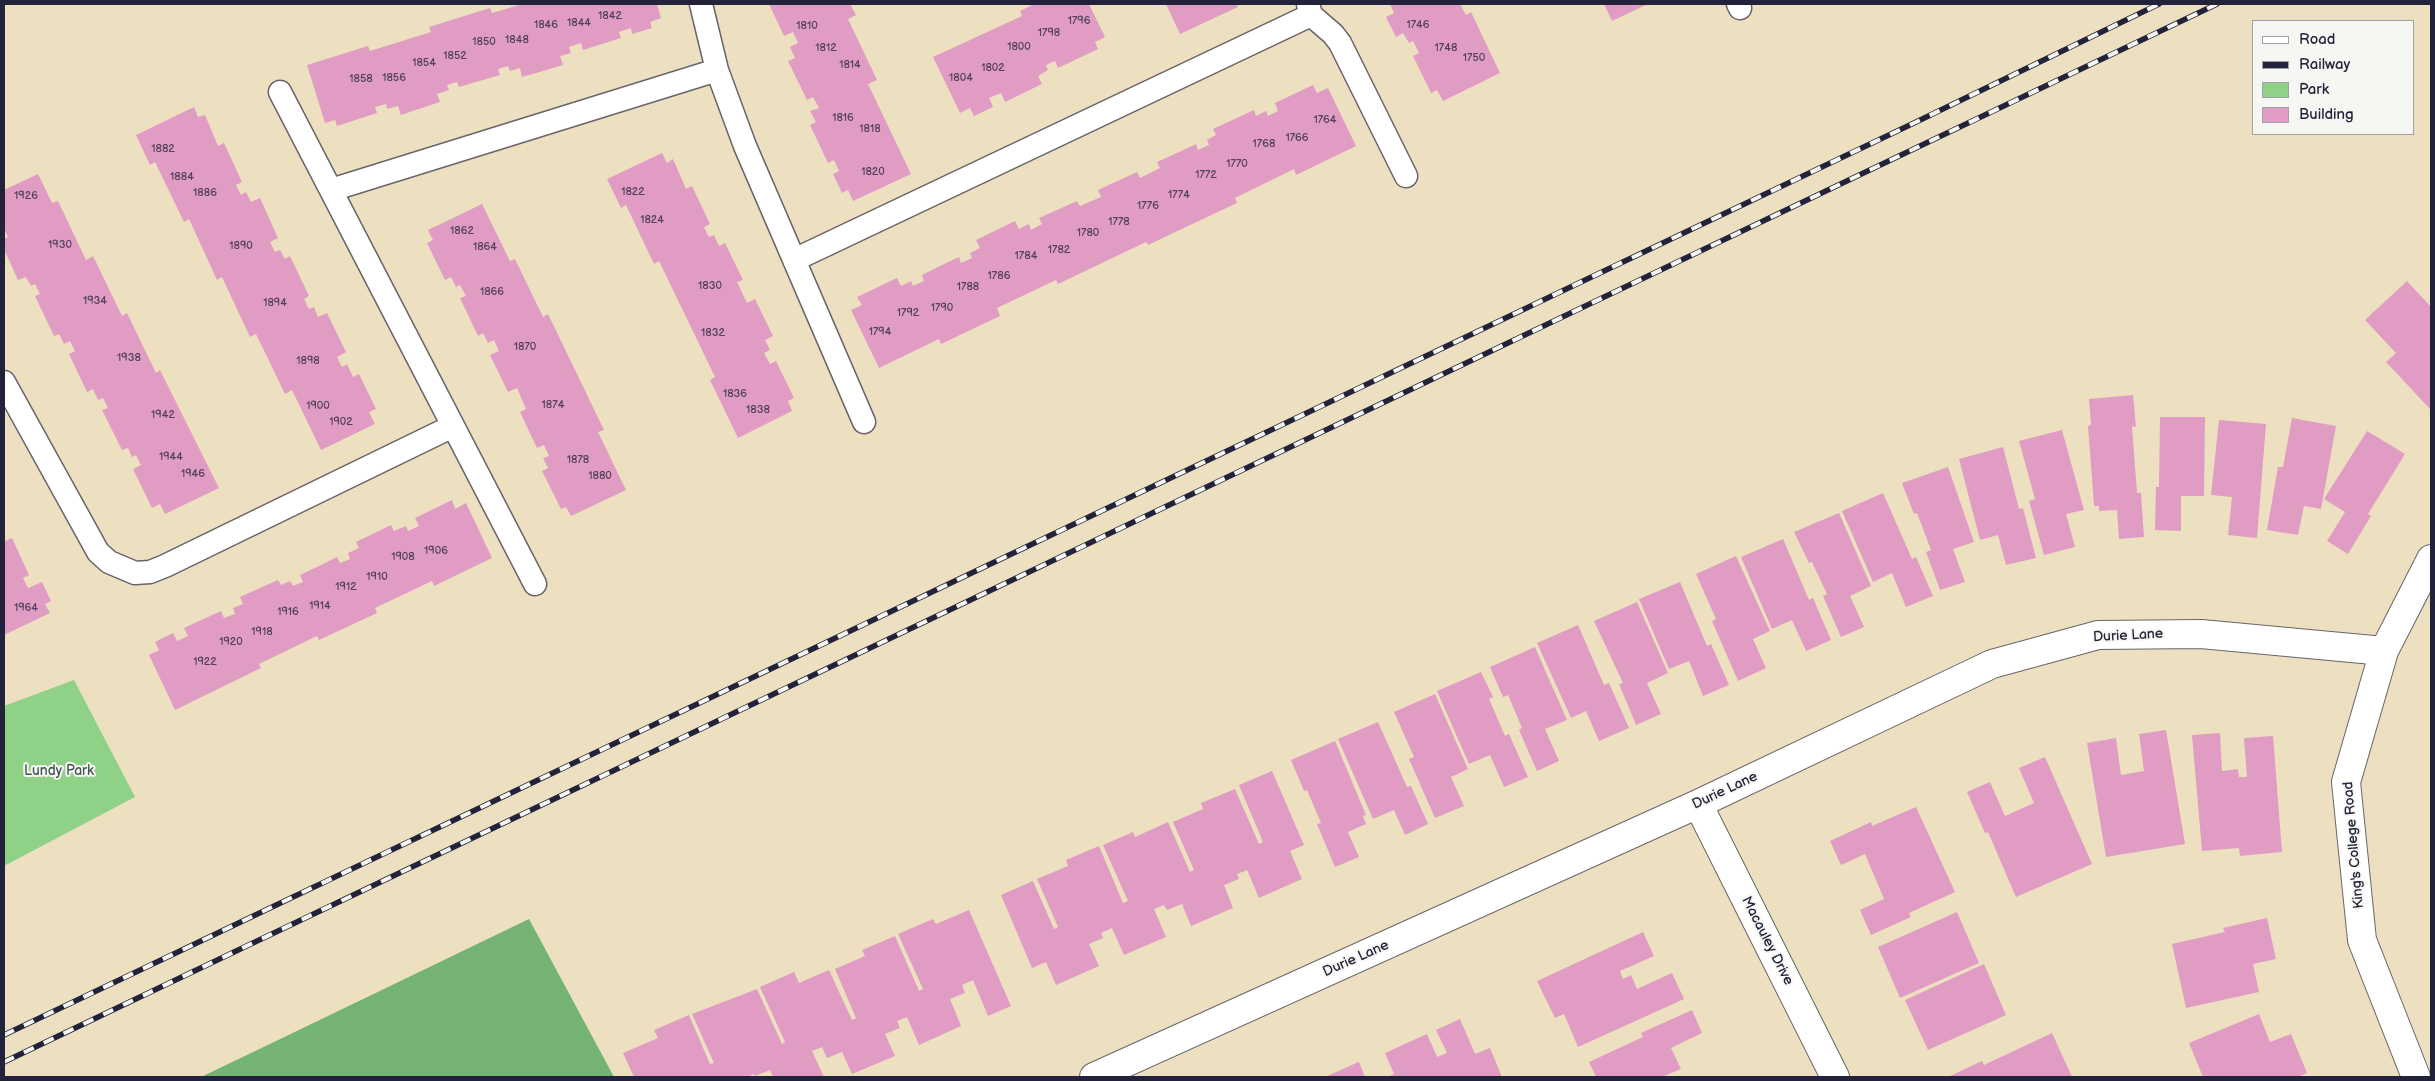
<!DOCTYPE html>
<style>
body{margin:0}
#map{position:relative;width:2435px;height:1081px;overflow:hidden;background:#ece0c0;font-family:"Balsamiq Sans",sans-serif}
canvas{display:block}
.frame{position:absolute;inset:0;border:5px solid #22223b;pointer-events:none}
.legend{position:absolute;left:2252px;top:20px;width:162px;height:115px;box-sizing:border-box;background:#f6f6f2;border:1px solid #a1a1a9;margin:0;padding:6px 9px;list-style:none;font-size:15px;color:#22223b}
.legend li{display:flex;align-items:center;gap:10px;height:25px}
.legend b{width:25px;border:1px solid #a1a1a9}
</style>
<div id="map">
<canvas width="2435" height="1081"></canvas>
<div class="frame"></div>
<ul class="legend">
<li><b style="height:6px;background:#fff"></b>Road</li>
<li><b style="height:6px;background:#22223b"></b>Railway</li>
<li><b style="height:14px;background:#90d188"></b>Park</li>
<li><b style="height:14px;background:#e19cc3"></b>Building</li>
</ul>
</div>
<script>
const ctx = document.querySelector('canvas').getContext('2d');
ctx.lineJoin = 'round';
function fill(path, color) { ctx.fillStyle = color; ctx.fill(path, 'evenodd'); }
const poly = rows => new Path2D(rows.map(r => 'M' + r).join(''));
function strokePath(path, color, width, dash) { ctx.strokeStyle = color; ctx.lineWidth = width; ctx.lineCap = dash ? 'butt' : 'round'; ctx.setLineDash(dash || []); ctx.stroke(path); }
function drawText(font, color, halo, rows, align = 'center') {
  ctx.font = font + ' "Balsamiq Sans",sans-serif'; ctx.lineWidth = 4; ctx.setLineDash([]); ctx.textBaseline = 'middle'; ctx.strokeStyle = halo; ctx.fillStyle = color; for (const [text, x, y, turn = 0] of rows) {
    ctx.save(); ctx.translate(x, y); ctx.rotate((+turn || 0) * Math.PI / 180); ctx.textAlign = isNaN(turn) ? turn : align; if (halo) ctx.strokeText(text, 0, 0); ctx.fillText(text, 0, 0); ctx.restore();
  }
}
const green = poly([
 [74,680,135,797,4,866,4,706]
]);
const forest = poly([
 [529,919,614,1077,201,1077,274,1042]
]);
const building = poly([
 [523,4,657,4,661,18,650,22,652,28,632,34,631,28,619,32,621,38,583,50,581,43,569,47,571,53,560,56,563,65,543,71,522,77,520,68,510,71,508,66,498,69,500,75,459,87,457,82,447,85,449,90,437,94,440,102,401,115,398,106,387,109,386,104,375,107,377,113,337,126,335,120,325,123,307,65,368,46,370,51,431,32,429,27,490,8,492,13],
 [769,4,850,4,856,15,848,19,877,80,868,84,911,174,853,201,848,190,842,193,833,174,839,171,834,160,828,163,810,125,816,122,810,111,819,108,813,97,807,100,788,61,795,58,790,47,798,43,793,32,784,36],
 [1034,4,1089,4,1105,37,1095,42,1098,49,1079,58,1058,68,1055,61,1046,65,1048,70,1038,76,1042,84,1005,102,1001,93,989,98,993,107,974,116,970,108,960,113,933,57,1022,16,1020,11],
 [1166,4,1236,4,1238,7,1180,34],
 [1390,4,1460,4,1466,15,1471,12,1500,73,1443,101,1437,90,1431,93,1413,56,1419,53,1413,41,1409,43,1403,33,1396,37,1386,17,1394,13],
 [1604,4,1648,4,1612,21],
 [1313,85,1317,93,1328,88,1356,146,1296,175,1294,169,1235,198,1237,203,1207,217,1148,245,1146,242,1058,284,1056,280,997,308,1000,316,941,344,939,339,879,368,851,310,862,305,857,297,897,278,901,286,911,281,913,286,924,281,922,275,940,266,959,257,961,263,972,258,970,253,980,248,976,240,1015,221,1019,229,1029,224,1031,230,1042,224,1039,218,1077,201,1080,206,1101,197,1098,190,1137,172,1140,178,1160,168,1157,162,1177,153,1196,144,1198,150,1209,145,1207,140,1216,135,1213,129,1254,110,1256,116,1266,111,1268,116,1278,111,1275,103],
 [194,107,198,117,205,115,218,146,224,143,242,182,236,185,241,195,246,192,251,202,260,198,278,238,270,242,275,252,280,250,285,259,290,256,309,296,304,299,309,309,314,307,318,317,327,313,346,352,337,357,342,367,347,364,353,377,359,374,376,409,369,412,375,424,321,450,292,390,285,394,256,334,250,337,222,277,217,280,189,219,184,222,155,162,150,165,136,135],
 [662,153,667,163,673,159,686,189,692,186,710,224,704,227,709,237,714,235,719,246,725,243,743,280,737,282,747,303,755,299,773,336,765,340,770,350,764,353,770,364,776,361,794,398,788,401,792,411,738,438,710,380,715,377,659,261,654,264,626,205,621,208,607,179],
 [38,174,52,203,58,201,86,260,93,256,122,316,127,313,156,373,160,370,219,488,165,514,160,504,152,508,133,469,141,465,136,455,132,457,128,448,122,450,102,410,108,408,103,398,98,400,93,389,87,392,69,354,75,351,70,341,64,344,59,334,54,336,35,296,40,294,35,284,31,286,26,277,18,280,4,249,4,239,8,237,4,229,4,190],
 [482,204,510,261,515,259,543,317,548,314,604,430,598,432,626,490,571,516,566,507,561,509,542,471,548,468,543,458,549,456,544,445,537,448,520,412,526,409,517,388,508,392,490,355,499,351,494,340,488,343,483,333,478,336,460,298,466,296,460,285,456,287,451,277,445,280,427,243,433,240,428,230],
 [2407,281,2431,307,2431,410,2386,362,2396,353,2365,320],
 [2133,395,2136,427,2132,426,2137,493,2141,493,2144,537,2119,539,2117,510,2099,511,2099,506,2094,506,2088,426,2091,425,2089,399],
 [2160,417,2205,417,2204,496,2181,496,2181,531,2155,530,2156,487,2159,487],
 [2292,418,2336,426,2321,509,2304,506,2298,535,2267,530,2278,467,2283,467],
 [2219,420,2266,424,2257,538,2228,535,2232,497,2211,495],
 [2062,430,2084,510,2066,514,2075,547,2044,555,2029,501,2035,499,2019,441],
 [2367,431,2405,454,2368,514,2371,516,2348,554,2327,541,2345,512,2324,499],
 [2003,447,2019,509,2023,508,2036,558,2006,565,1998,535,1980,540,1959,459],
 [1948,467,1974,542,1953,549,1965,582,1940,590,1926,552,1931,550,1917,513,1914,514,1902,483],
 [1883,493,1912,559,1916,557,1933,596,1906,607,1892,573,1873,582,1842,511],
 [452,500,455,509,466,503,492,558,434,586,432,581,375,608,377,613,319,640,317,636,259,664,261,668,175,710,149,655,159,650,155,642,173,633,177,641,188,636,184,628,221,611,224,618,235,614,233,608,243,604,240,597,278,580,281,585,290,581,293,586,303,582,300,575,319,566,337,557,340,563,350,559,348,553,359,548,356,542,391,525,394,531,406,526,408,531,419,526,415,518],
 [1839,513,1871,586,1850,596,1864,627,1841,637,1823,596,1827,594,1812,562,1809,563,1794,532],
 [4,538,5,541,12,538,29,575,23,578,28,588,42,582,51,601,45,604,50,613,4,635],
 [1783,539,1809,600,1813,598,1831,640,1806,651,1792,620,1772,629,1741,557],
 [1736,556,1770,631,1753,639,1766,668,1738,681,1712,621,1716,619,1696,574],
 [1680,582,1707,646,1711,644,1729,685,1703,696,1689,661,1669,669,1639,599],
 [1637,602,1668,673,1647,683,1661,714,1636,725,1619,684,1623,683,1594,621],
 [1578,625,1604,685,1609,683,1629,728,1599,741,1586,711,1571,718,1537,643],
 [1535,647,1567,720,1545,729,1559,761,1537,771,1519,730,1522,728,1508,695,1503,697,1490,667],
 [1481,672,1493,697,1489,699,1505,736,1509,734,1528,777,1504,787,1490,755,1469,764,1437,691],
 [1435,694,1468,769,1451,777,1464,806,1435,818,1409,759,1414,757,1394,712],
 [1378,722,1407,787,1411,786,1428,824,1405,835,1394,810,1373,819,1338,739],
 [2166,730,2185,844,2106,857,2087,743,2116,738,2121,775,2144,771,2139,734],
 [2220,733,2222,771,2238,769,2239,777,2247,777,2244,738,2273,736,2282,852,2240,856,2239,848,2202,851,2192,735],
 [1335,741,1366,815,1363,816,1366,824,1348,832,1359,857,1335,867,1317,824,1321,823,1307,790,1304,791,1291,760],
 [2045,757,2092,864,2016,897,1988,832,1985,833,1967,792,1990,782,2005,816,2034,803,2019,768],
 [1272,771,1304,845,1290,851,1302,879,1259,898,1247,870,1237,874,1239,879,1224,885,1233,908,1191,926,1182,904,1167,910,1164,905,1154,909,1166,937,1124,955,1112,928,1101,933,1103,938,1089,944,1099,966,1056,985,1046,962,1032,968,1001,895,1033,881,1054,929,1058,927,1037,879,1068,866,1066,860,1099,846,1123,903,1128,901,1103,845,1133,832,1135,837,1168,822,1190,872,1194,870,1173,822,1203,809,1201,803,1235,789,1259,844,1263,842,1239,785],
 [1916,807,1955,892,1909,913,1911,917,1871,935,1860,910,1884,899,1865,854,1841,865,1830,841,1871,822,1872,826],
 [969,910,1011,1006,988,1016,973,980,962,985,965,993,950,999,961,1026,919,1045,907,1017,897,1021,900,1028,885,1034,895,1056,852,1074,842,1052,827,1058,822,1047,812,1051,824,1077,773,1077,770,1070,755,1076,754,1074,747,1077,634,1077,623,1053,658,1038,654,1030,689,1015,710,1064,714,1063,692,1014,757,989,782,1044,785,1042,760,987,794,972,799,983,829,970,852,1020,856,1018,835,969,865,956,862,950,895,936,919,991,923,989,898,934,933,919,936,924],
 [1957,912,1979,963,1900,998,1878,947],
 [2267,918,2276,959,2253,964,2259,992,2186,1008,2172,944,2225,932,2223,928],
 [1643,932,1654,956,1620,971,1623,979,1631,975,1637,989,1672,973,1684,999,1578,1047,1564,1014,1555,1018,1537,981],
 [1984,964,2006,1015,1928,1050,1905,1000],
 [1692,1010,1702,1033,1671,1048,1681,1069,1662,1077,1596,1077,1589,1062,1643,1037,1641,1033],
 [2259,1014,2270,1042,2291,1034,2307,1073,2298,1077,2203,1077,2189,1043],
 [1460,1019,1475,1054,1490,1048,1502,1077,1387,1077,1394,1074,1385,1053,1427,1034,1437,1057,1447,1053,1436,1030],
 [2052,1033,2072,1077,1948,1077,1982,1061,1984,1065],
 [1359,1062,1365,1077,1325,1077,1354,1064]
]);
const service = poly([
 [701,4,717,70,745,146,864,422],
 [1308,4,1311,15,1333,34,1340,43,1406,176],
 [1738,4,1740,8],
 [280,92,535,584],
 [331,190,717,70],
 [794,260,1311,15],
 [4,382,98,552,109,562,135,573,150,572,165,566,453,426]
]);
const minor = poly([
 [1698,804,1835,1077],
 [1094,1077,1698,804,1992,664,2098,635,2201,634,2384,651],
 [2416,1077,2362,940,2346,782,2384,651,2431,559]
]);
const rail = poly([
 [4,1035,1914,123,2159,4],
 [4,1062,2217,4]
]);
const numberNames = [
 ["1842",610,16],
 ["1796",1079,21],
 ["1844",579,23],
 ["1846",546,25],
 ["1746",1418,25],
 ["1810",807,26],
 ["1798",1049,33],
 ["1848",517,40],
 ["1850",484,42],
 ["1800",1019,47],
 ["1812",826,48],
 ["1748",1446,48],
 ["1852",455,56],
 ["1750",1474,58],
 ["1854",424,63],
 ["1814",850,65],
 ["1802",993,68],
 ["1856",394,78],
 ["1804",961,78],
 ["1858",361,79],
 ["1816",843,118],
 ["1764",1325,120],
 ["1818",870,129],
 ["1766",1297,138],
 ["1768",1264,144],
 ["1882",163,149],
 ["1770",1237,164],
 ["1820",873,172],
 ["1772",1206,175],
 ["1884",182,177],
 ["1822",633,192],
 ["1886",205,193],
 ["1774",1179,195],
 ["1926",26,196],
 ["1776",1148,206],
 ["1824",652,220],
 ["1778",1119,222],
 ["1862",462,231],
 ["1780",1088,233],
 ["1930",60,245],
 ["1890",241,246],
 ["1864",485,247],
 ["1782",1059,250],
 ["1784",1026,256],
 ["1786",999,276],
 ["1830",710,286],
 ["1788",968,287],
 ["1866",492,292],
 ["1934",95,301],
 ["1894",275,303],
 ["1790",942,308],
 ["1792",908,313],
 ["1794",880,332],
 ["1832",713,333],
 ["1870",525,347],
 ["1938",129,358],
 ["1898",308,361],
 ["1836",735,394],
 ["1874",553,405],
 ["1900",318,406],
 ["1838",758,410],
 ["1942",163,415],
 ["1902",341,422],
 ["1944",171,457],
 ["1878",578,460],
 ["1946",193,474],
 ["1880",600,476],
 ["1906",436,551],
 ["1908",403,557],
 ["1910",377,577],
 ["1912",346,587],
 ["1914",320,606],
 ["1964",26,608],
 ["1916",288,612],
 ["1918",262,632],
 ["1920",231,642],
 ["1922",205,662]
];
const streetNames = [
 ["Durie Lane",2128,636,-3],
 ["Durie Lane",1725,791,-25],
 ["King's College Road",2354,845,-95],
 ["Macauley Drive",1767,941,63],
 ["Durie Lane",1356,959,-24]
];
const parkNames = [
 ["Lundy Park",59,771]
];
fill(green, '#90d188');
fill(forest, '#74b374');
fill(building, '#e19cc3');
strokePath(service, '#69646a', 25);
strokePath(minor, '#69646a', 30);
strokePath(service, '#fff', 22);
strokePath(minor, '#fff', 28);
strokePath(rail, '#22223b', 5.5);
strokePath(rail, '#f6f6f2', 4, [11]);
drawText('11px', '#52405d', null, numberNames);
drawText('14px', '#22223b', '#f6f6f2', streetNames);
drawText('14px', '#435752', '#f6f6f2', parkNames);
</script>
